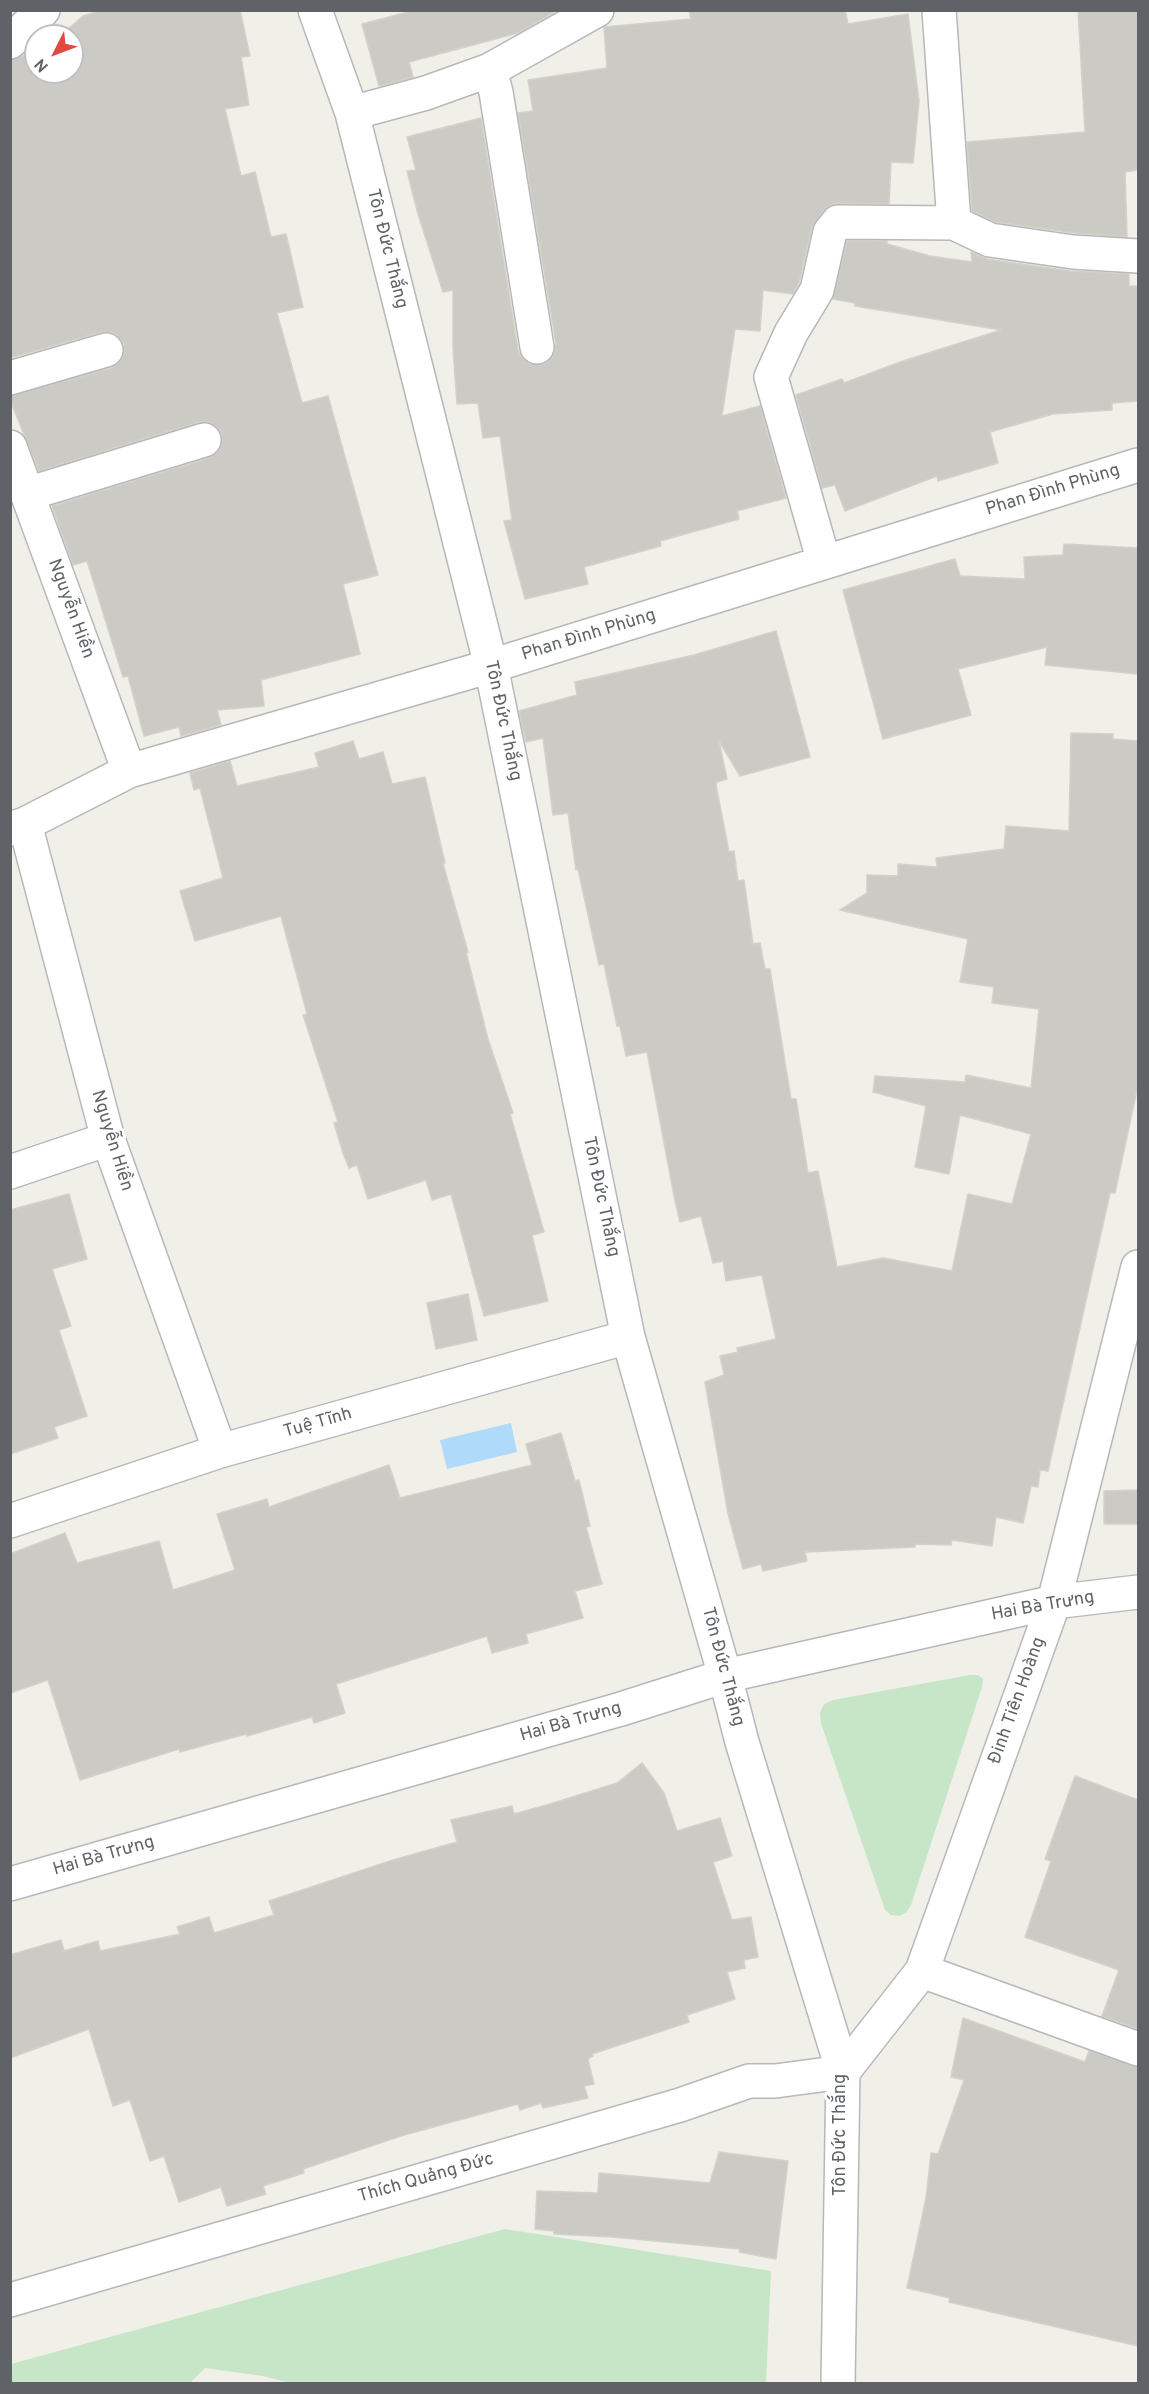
<!DOCTYPE html>
<meta charset="utf-8">
<style>
body{margin:0}
#map{position:relative;width:1149px;height:2394px;overflow:hidden;background:#f0efe8;font-family:Overpass,sans-serif}
canvas{display:block}
.frame{position:absolute;inset:0;border:12px solid #5f6367;pointer-events:none}
.north{position:absolute;left:24px;top:24px;width:60px;height:60px;box-sizing:border-box;background:#fff;border:2px solid #bfc1c2;border-radius:50%;rotate:228deg;font-size:16px;font-weight:700;line-height:24px;text-align:center;color:#5f6367}
.north::after{content:'';display:block;margin:auto;width:21px;height:27px;background:#df4b40;clip-path:polygon(50% 0,100% 100%,50% 72%,0 100%)}
</style>
<div id="map">
<canvas width="1149" height="2394"></canvas>
<div class="frame"></div>
<div class="north">N</div>
</div>
<script>
const ctx = document.querySelector('canvas').getContext('2d');
ctx.lineJoin = 'round';
function fill(path, color) { ctx.fillStyle = color; ctx.fill(path, 'evenodd'); }
const poly = rows => new Path2D(rows.map(r => 'M' + r).join(''));
function strokePath(path, color, width, dash) { ctx.strokeStyle = color; ctx.lineWidth = width; ctx.lineCap = dash ? 'butt' : 'round'; ctx.setLineDash(dash || []); ctx.stroke(path); }
function drawText(font, color, halo, rows, align = 'center') {
  ctx.font = font + ' Overpass,sans-serif'; ctx.lineWidth = 6; ctx.setLineDash([]); ctx.textBaseline = 'middle'; ctx.strokeStyle = halo; ctx.fillStyle = color; for (const [text, x, y, turn = 0] of rows) {
    ctx.save(); ctx.translate(x, y); ctx.rotate((+turn || 0) * Math.PI / 180); ctx.textAlign = isNaN(turn) ? turn : align; if (halo) ctx.strokeText(text, 0, 0); ctx.fillText(text, 0, 0); ctx.restore();
  }
}
const green = poly([
 [970,1675,978,1675,983,1679,982,1687,911,1905,906,1913,899,1916,891,1915,885,1910,821,1723,820,1713,824,1704,833,1700],
 [505,2229,771,2271,766,2383,294,2384,263,2376,205,2368,190,2383,11,2383,11,2364]
]);
const water = poly([
 [511,1423,517,1452,447,1469,440,1440]
]);
const building = poly([
 [103,10,240,10,250,56,241,57,249,105,225,109,241,176,255,172,271,237,286,234,303,307,277,313,302,403,328,396,378,575,343,584,360,654,261,680,264,706,217,710,221,725,181,736,179,727,144,736,128,676,123,677,87,561,73,565,52,506,209,458,217,453,222,445,222,434,217,427,209,422,199,422,39,471,10,400,10,396,111,368,120,362,124,354,124,344,118,336,111,332,101,332,10,358,10,60,23,56,36,45,36,72,72,72,72,36,60,36,83,16,103,10],
 [416,10,558,10,518,33,409,62,413,77,379,86,362,24,416,10],
 [689,10,845,10,848,24,908,14,919,101,913,163,891,162,889,204,838,203,830,205,824,210,812,227,799,283,793,294,763,290,760,331,735,329,722,416,760,406,786,498,737,511,739,519,660,541,661,546,584,567,588,584,525,599,504,521,512,520,500,436,483,438,478,403,457,404,453,348,453,290,443,292,418,214,407,171,416,170,407,137,481,118,518,350,522,358,530,364,541,365,548,362,554,354,556,344,518,113,533,111,528,80,607,68,604,27,691,19,689,10],
 [1078,10,1138,10,1138,170,1125,172,1127,237,1075,233,995,222,972,211,967,142,1085,132,1078,10],
 [847,241,887,241,887,244,930,256,972,262,971,252,987,259,1070,271,1129,274,1129,286,1138,286,1138,401,1112,403,1112,410,1053,414,990,432,998,463,938,481,937,476,845,511,835,485,822,488,796,395,842,379,844,383,903,361,1001,330,855,306,855,303,833,299,847,241],
 [1064,544,1138,548,1138,674,1045,665,1047,647,958,669,971,715,883,739,843,590,955,559,960,576,1025,579,1024,557,1063,555,1064,544],
 [776,631,810,757,740,776,719,741,727,779,717,782,716,785,729,852,734,851,738,881,744,880,753,944,760,943,765,969,770,969,791,1099,796,1099,808,1173,818,1171,837,1267,883,1258,952,1271,968,1194,1012,1204,1031,1134,960,1115,949,1174,915,1167,926,1106,873,1092,875,1076,965,1082,966,1075,1031,1088,1039,1009,992,1003,994,987,960,982,968,939,840,910,867,893,867,875,898,876,898,864,937,867,936,858,1004,849,1006,826,1069,831,1071,733,1113,734,1113,739,1138,741,1138,1085,1115,1193,1110,1193,1048,1471,1040,1470,1038,1487,1031,1486,1023,1523,996,1517,992,1546,952,1540,951,1545,915,1544,915,1547,805,1552,807,1561,763,1571,761,1564,743,1569,728,1514,705,1382,724,1375,720,1356,738,1352,737,1348,776,1339,762,1275,726,1281,723,1261,713,1263,701,1216,680,1222,674,1196,647,1052,626,1056,620,1026,617,1026,604,964,599,965,578,869,576,870,568,813,553,815,543,738,526,742,519,711,577,695,575,682,694,655,776,631],
 [353,741,359,759,383,752,392,784,425,777,445,863,443,864,468,952,466,952,488,1039,513,1113,510,1114,544,1232,532,1235,548,1301,484,1316,451,1194,432,1200,426,1180,368,1199,357,1165,349,1168,343,1153,334,1123,338,1122,303,1015,307,1014,281,916,195,941,180,891,223,878,200,788,194,790,190,773,230,761,237,786,319,767,315,753,353,741],
 [69,1194,87,1259,52,1269,71,1326,59,1330,87,1416,54,1427,58,1438,10,1454,10,1210,69,1194],
 [468,1294,477,1340,436,1349,427,1303,468,1294],
 [561,1433,575,1481,579,1480,590,1526,586,1527,602,1584,575,1591,583,1618,526,1634,528,1643,492,1653,487,1636,336,1684,345,1713,314,1723,312,1717,247,1736,246,1734,180,1752,179,1749,80,1780,48,1680,10,1693,10,1554,65,1533,77,1563,159,1541,173,1590,235,1570,217,1514,267,1499,269,1507,389,1465,400,1498,532,1465,526,1444,561,1433],
 [1138,1490,1138,1524,1104,1524,1104,1491,1138,1490],
 [642,1763,664,1793,677,1831,720,1818,732,1856,713,1862,732,1920,751,1917,758,1957,744,1960,745,1968,727,1972,735,1999,687,2015,689,2022,592,2054,593,2056,588,2059,594,2084,584,2086,588,2098,543,2108,541,2103,520,2110,518,2104,404,2135,303,2169,304,2173,263,2186,266,2194,227,2206,221,2187,179,2202,164,2156,150,2161,130,2100,113,2106,89,2029,10,2058,10,1955,61,1940,64,1951,98,1941,100,1951,180,1934,177,1927,209,1917,214,1933,274,1915,269,1901,393,1860,457,1842,451,1820,512,1806,514,1814,550,1804,617,1783,642,1763],
 [1075,1776,1138,1800,1138,2029,1102,2016,1119,1970,1025,1937,1051,1861,1045,1859,1075,1776],
 [963,2018,1085,2062,1089,2051,1138,2067,1138,2346,949,2302,950,2298,907,2288,926,2198,931,2153,938,2154,964,2080,951,2077,963,2018],
 [719,2152,788,2161,776,2259,739,2252,740,2249,613,2237,554,2234,554,2231,535,2229,537,2191,598,2193,599,2173,710,2183,719,2152]
]);
const minor = poly([
 [315,10,352,113,491,666,628,1337,725,1676,742,1742,843,2072,838,2384],
 [939,10,954,223],
 [10,42,43,10],
 [490,70,496,92,537,347],
 [352,113,426,93,490,70,597,10],
 [10,378,106,350],
 [10,447,129,771],
 [27,494,204,440],
 [824,562,771,377,791,333,817,290,830,232,838,222,954,223,990,240,1073,252,1138,256],
 [25,824,108,1139,220,1451],
 [10,829,25,824,129,771,491,666,1138,465],
 [10,1172,108,1139],
 [10,1521,220,1451,628,1337],
 [10,1884,621,1709,725,1676,1054,1602,1138,1592],
 [922,1971,1138,2049],
 [10,2300,680,2105,749,2081,775,2081,843,2072,922,1971,1054,1602,1138,1267]
]);
const streetNames = [
 ["Tôn Đức Thắng",386,249,76],
 ["Phan Đình Phùng",1053,491,-17],
 ["Nguyễn Hiền",70,609,70],
 ["Phan Đình Phùng",589,636,-17],
 ["Tôn Đức Thắng",502,721,78],
 ["Nguyễn Hiền",111,1141,73],
 ["Tôn Đức Thắng",600,1197,78],
 ["Tuệ Tĩnh",318,1424,-16],
 ["Hai Bà Trưng",1043,1607,-10],
 ["Tôn Đức Thắng",722,1667,75],
 ["Đinh Tiên Hoàng",1018,1701,-70],
 ["Hai Bà Trưng",571,1723,-16],
 ["Hai Bà Trưng",104,1857,-16],
 ["Tôn Đức Thắng",841,2135,-90],
 ["Thích Quảng Đức",426,2179,-16]
];
fill(green, '#c7e6c7');
fill(water, '#afdafa');
fill(building, '#cccac5');
strokePath(building, '#d5d1c7', 1.5);
strokePath(minor, '#b5b8bc', 36);
strokePath(minor, '#fff', 33);
drawText('18px', '#5f6367', '#fff', streetNames);
</script>
